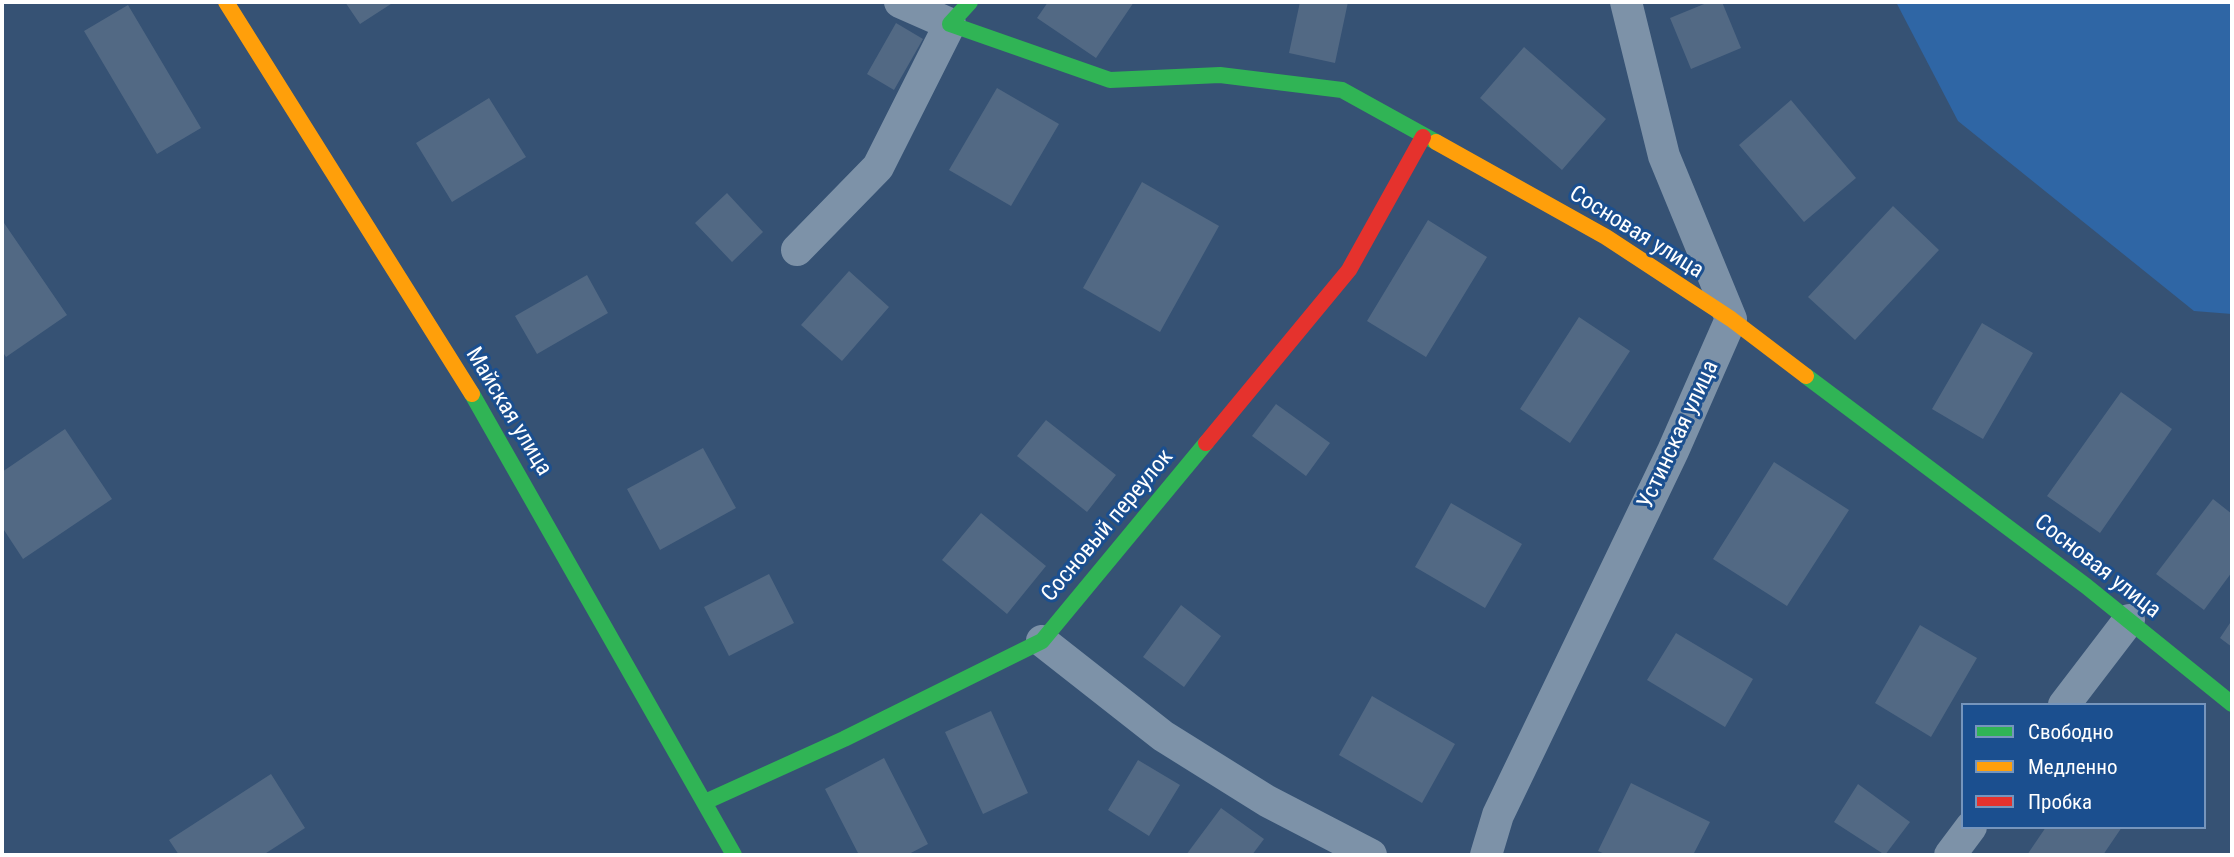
<!DOCTYPE html>
<meta charset="utf-8">
<style>
body{margin:0}
#map{position:relative;width:2234px;height:857px;overflow:hidden;background:#365274;font-family:"Roboto Condensed",sans-serif}
canvas{display:block}
.frame{position:absolute;inset:0;border:4px solid #fff;pointer-events:none}
.legend{position:absolute;left:1961px;top:703px;width:245px;height:126px;box-sizing:border-box;background:#1b4f8f;border:2px solid #7695bc;margin:0;padding:9px 12px;list-style:none;font-size:21px;color:#fff}
.legend li{display:flex;align-items:center;gap:14px;height:35px}
.legend b{width:35px;border:2px solid #7695bc}
</style>
<div id="map">
<canvas width="2234" height="857"></canvas>
<div class="frame"></div>
<ul class="legend">
<li><b style="height:9px;background:#30b455"></b>Свободно</li>
<li><b style="height:9px;background:#ff9f0a"></b>Медленно</li>
<li><b style="height:9px;background:#e5322d"></b>Пробка</li>
</ul>
</div>
<script>
const ctx = document.querySelector('canvas').getContext('2d');
ctx.lineJoin = 'round';
function fill(path, color) { ctx.fillStyle = color; ctx.fill(path, 'evenodd'); }
const poly = rows => new Path2D(rows.map(r => 'M' + r).join(''));
function strokePath(path, color, width, dash) { ctx.strokeStyle = color; ctx.lineWidth = width; ctx.lineCap = dash ? 'butt' : 'round'; ctx.setLineDash(dash || []); ctx.stroke(path); }
function drawText(font, color, halo, rows, align = 'center') {
  ctx.font = font + ' "Roboto Condensed",sans-serif'; ctx.lineWidth = 6; ctx.setLineDash([]); ctx.textBaseline = 'middle'; ctx.strokeStyle = halo; ctx.fillStyle = color; for (const [text, x, y, turn = 0] of rows) {
    ctx.save(); ctx.translate(x, y); ctx.rotate((+turn || 0) * Math.PI / 180); ctx.textAlign = isNaN(turn) ? turn : align; if (halo) ctx.strokeText(text, 0, 0); ctx.fillText(text, 0, 0); ctx.restore();
  }
}
const green = poly([
 [1896,2,2232,2,2232,314,2194,311,1958,121]
]);
const building = poly([
 [345,2,394,2,360,24],
 [1048,2,1134,2,1096,58,1037,18],
 [1300,2,1348,2,1335,63,1289,53],
 [1709,2,1722,2,1741,48,1691,69,1670,18],
 [128,5,201,128,157,154,84,31],
 [896,23,923,39,894,90,867,74],
 [1524,47,1606,119,1562,170,1480,98],
 [997,88,1059,124,1011,206,949,170],
 [489,98,526,157,452,202,416,143],
 [1791,100,1856,178,1804,222,1739,145],
 [1142,182,1219,226,1160,332,1083,288],
 [727,193,763,232,732,262,695,223],
 [1893,206,1939,250,1855,340,1808,297],
 [2,220,67,315,6,357,2,351],
 [1428,220,1487,257,1426,357,1367,321],
 [849,271,889,307,842,361,801,325],
 [587,275,608,313,537,354,515,316],
 [1579,317,1630,351,1570,443,1520,409],
 [1982,323,2033,353,1983,439,1932,409],
 [2121,392,2172,429,2100,533,2047,496],
 [1276,404,1330,443,1306,476,1252,436],
 [1046,420,1116,475,1087,512,1017,456],
 [65,429,112,499,23,559,2,527,2,472],
 [703,448,736,508,660,550,627,489],
 [1774,462,1849,510,1787,606,1713,559],
 [2213,499,2232,514,2232,572,2204,610,2156,574],
 [1451,503,1522,544,1485,608,1415,567],
 [981,513,1046,566,1007,614,942,560],
 [769,574,794,623,729,656,704,607],
 [1181,605,1221,636,1184,687,1143,657],
 [2232,620,2232,647,2220,638],
 [1920,625,1977,658,1931,737,1875,703],
 [1676,633,1753,679,1725,727,1647,680],
 [1372,696,1455,744,1422,803,1339,755],
 [991,711,1028,793,983,814,945,732],
 [884,758,928,844,907,855,859,855,825,789],
 [1138,760,1180,785,1149,836,1108,810],
 [271,774,305,828,263,855,179,855,169,840],
 [1631,783,1710,822,1693,855,1607,855,1598,851],
 [1858,784,1910,822,1885,855,1834,822],
 [1221,808,1264,839,1252,855,1186,855],
 [2046,827,2122,827,2103,855,2027,855]
]);
const street = poly([
 [797,250,878,167,950,24,900,2],
 [1042,641,1163,736,1267,801,1371,855],
 [2064,705,2129,620],
 [1486,855,1498,815,1673,451,1731,319,1664,156,1626,2],
 [1950,855,1971,827]
]);
const fast = poly([
 [970,2,950,24,1110,80,1220,75,1342,90,1436,142],
 [1806,376,2086,586,2232,704],
 [472,394,734,855],
 [705,802,844,739,1042,641,1206,443]
]);
const slow = poly([
 [226,2,472,394],
 [1436,142,1606,237,1731,319,1806,376]
]);
const jam = poly([
 [1206,443,1349,270,1423,137]
]);
const streetNames = [
 ["Сосновая улица",1636,233,32],
 ["Майская улица",508,412,59],
 ["Устинская улица",1679,435,-65],
 ["Сосновый переулок",1108,526,-50],
 ["Сосновая улица",2097,567,38]
];
fill(green, '#2f66a5');
fill(building, '#526984');
strokePath(street, '#7d92a8', 32);
strokePath(fast, '#30b455', 16);
strokePath(slow, '#ff9f0a', 16);
strokePath(jam, '#e5322d', 16);
drawText('23px', '#fff', '#1b4f8f', streetNames);
</script>
